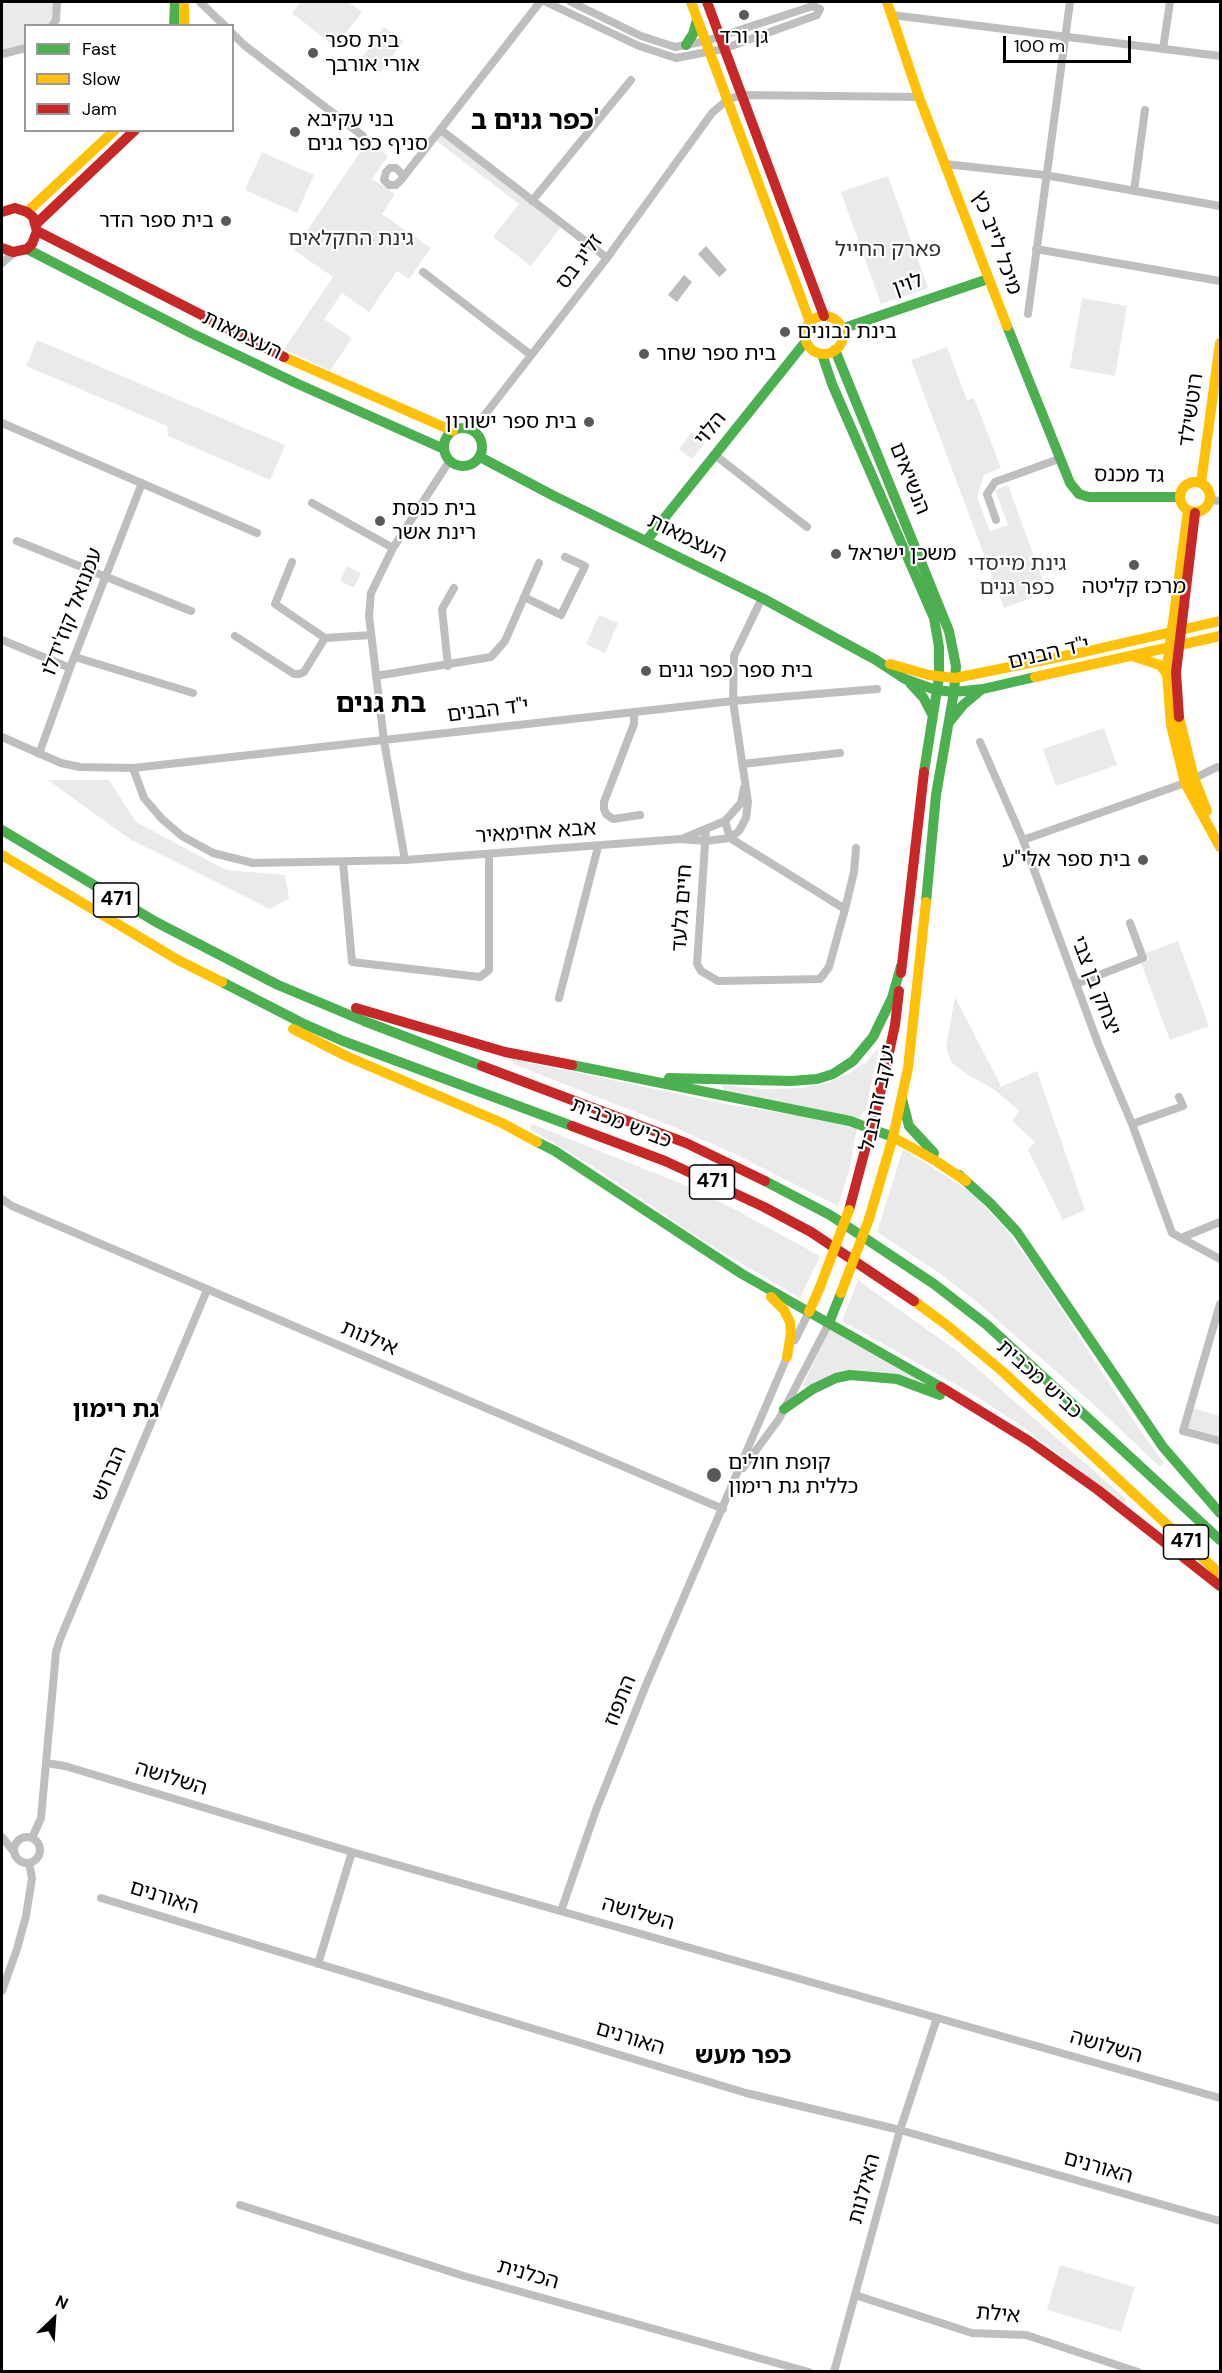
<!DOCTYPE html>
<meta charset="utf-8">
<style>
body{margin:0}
#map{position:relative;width:1222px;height:2373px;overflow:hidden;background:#fff;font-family:"DM Sans",sans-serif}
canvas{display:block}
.frame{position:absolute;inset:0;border:3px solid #000;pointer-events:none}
.legend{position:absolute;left:24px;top:24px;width:210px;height:108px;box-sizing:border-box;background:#fff;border:2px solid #999;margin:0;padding:8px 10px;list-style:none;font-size:18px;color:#000}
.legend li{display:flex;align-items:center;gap:12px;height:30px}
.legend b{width:30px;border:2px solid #999}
.north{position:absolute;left:24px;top:2289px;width:60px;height:60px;-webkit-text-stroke:4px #fff;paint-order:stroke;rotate:25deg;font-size:16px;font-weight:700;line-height:24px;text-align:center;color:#000}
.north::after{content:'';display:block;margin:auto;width:21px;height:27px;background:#000;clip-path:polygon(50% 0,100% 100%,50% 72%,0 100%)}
.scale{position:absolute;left:1003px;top:36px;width:128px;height:27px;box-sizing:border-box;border:3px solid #000;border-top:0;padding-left:8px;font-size:18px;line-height:21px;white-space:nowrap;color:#000;-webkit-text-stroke:4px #fff;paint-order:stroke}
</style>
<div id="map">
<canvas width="1222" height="2373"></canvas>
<div class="frame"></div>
<ul class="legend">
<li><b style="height:8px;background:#4caf50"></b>Fast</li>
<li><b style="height:8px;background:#ffc107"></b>Slow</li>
<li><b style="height:8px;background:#c62828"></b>Jam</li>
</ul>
<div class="north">N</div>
<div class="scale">100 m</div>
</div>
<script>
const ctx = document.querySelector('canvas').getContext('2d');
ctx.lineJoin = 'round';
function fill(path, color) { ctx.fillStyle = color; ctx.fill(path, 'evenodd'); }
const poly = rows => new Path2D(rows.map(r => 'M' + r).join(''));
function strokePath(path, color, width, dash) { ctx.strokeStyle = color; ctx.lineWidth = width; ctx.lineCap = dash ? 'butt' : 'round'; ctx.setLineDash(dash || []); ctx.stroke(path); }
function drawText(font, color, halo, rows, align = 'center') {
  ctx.font = font + ' "DM Sans","Noto Sans Hebrew",sans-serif'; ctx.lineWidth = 4.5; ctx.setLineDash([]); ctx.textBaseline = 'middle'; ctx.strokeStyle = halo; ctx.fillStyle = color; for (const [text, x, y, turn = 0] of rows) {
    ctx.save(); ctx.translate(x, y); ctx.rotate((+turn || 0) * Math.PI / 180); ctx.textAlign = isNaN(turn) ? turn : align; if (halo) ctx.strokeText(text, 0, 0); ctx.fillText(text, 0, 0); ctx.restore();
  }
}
const green = poly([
 [2,2,57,2,52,25,26,26,25,48,2,54],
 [301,2,348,2,362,12,335,47,292,13],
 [384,27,403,41,380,73,361,59],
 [441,130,563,224,531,266,493,237,519,204,434,139],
 [367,142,388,156,372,179,395,194,382,214,431,248,409,279,397,271,369,312,342,293,324,319,352,338,330,371,284,349,333,277,294,250],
 [262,152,314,175,297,213,245,190],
 [888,176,928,288,881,304,841,192],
 [1082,298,1127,306,1115,376,1070,368],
 [37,340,285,445,270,480,168,436,167,426,26,366],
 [947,347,967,400,974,398,1001,468,984,475,977,497,990,531,1008,525,995,490,1008,485,1047,592,1004,608,911,360],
 [692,432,705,443,692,459,679,449],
 [347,566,361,573,354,588,340,581],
 [599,615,618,623,605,653,586,644],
 [1104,728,1117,765,1056,786,1043,749],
 [48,780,109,780,136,822,226,870,285,875,289,898,270,909,131,840],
 [1178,941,1209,1026,1170,1040,1141,963,1149,960,1146,953],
 [955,997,1001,1086,996,1089,1037,1071,1085,1210,1063,1220,1028,1150,1035,1142,1012,1121,1019,1111,995,1090,968,1075,951,1062,946,1047],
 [879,1048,866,1109,858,1119,724,1091,723,1085,762,1089,802,1088,828,1083,851,1072,866,1062],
 [513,1059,725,1104,834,1121,857,1128,849,1171,838,1206,735,1154,674,1127,513,1064],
 [532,1124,690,1187,734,1209,820,1256,800,1298,702,1240,597,1169,530,1129],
 [903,1149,971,1192,1004,1227,1028,1259,1138,1427,1164,1463,1160,1467,1091,1402,971,1297,939,1273,877,1232],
 [858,1280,956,1350,1126,1499,1123,1503,1023,1427,971,1393,842,1321],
 [830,1328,919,1379,890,1374,807,1388,803,1385],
 [1190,1407,1220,1416,1220,1441,1183,1431],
 [1060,2265,1135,2287,1121,2332,1047,2310]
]);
const water = poly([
 [706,246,727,270,719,277,698,254],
 [684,275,692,282,677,302,668,295]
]);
const street = poly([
 [200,2,225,26],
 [546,2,639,46,676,58,723,49,817,15,820,9,813,6,706,41,675,47,641,36,571,2],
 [892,15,1220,56],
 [52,26,56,20,57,2],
 [232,33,244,45,363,136],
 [1163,49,1170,2],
 [2,54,26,48],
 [441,130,607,258],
 [945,164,1045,175,1220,206],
 [404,176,396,168,390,168,386,172,384,180,389,185,396,185,401,180,540,2],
 [1134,191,1145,110],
 [532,201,631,80],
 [1036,249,1220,281],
 [2,263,15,252],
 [423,272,531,355],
 [1028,314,1070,2],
 [2,423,257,533],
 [473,430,607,258,712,113,727,100,741,95,919,97],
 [715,455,807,527],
 [1210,500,1220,501],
 [312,503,393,548],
 [996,520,987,494,995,482,1059,459],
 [17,541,191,611],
 [292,562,275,604,325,638,371,635],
 [524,597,561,615,585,566,565,557],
 [235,636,294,674,299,674,304,672,325,638],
 [2,640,70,668],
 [75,657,193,693],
 [448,666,442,609,454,588],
 [376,676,491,657,505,641,539,563],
 [634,712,634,724,604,802,604,809,606,814,613,819,640,815],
 [2,737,61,763,80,767,133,768,733,701,877,689],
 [980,742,1023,840,1099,1046,1132,1124,1172,1233,1220,1259],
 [39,754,70,668,142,483],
 [742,764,840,753],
 [133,768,144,798,162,819,182,836,213,853,253,863,405,860,680,839,706,841,730,838,739,831,746,818,748,802,733,701,734,656,762,598],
 [725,821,730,838,845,909],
 [706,829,697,964,701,971,718,981,820,979,829,967,845,909,854,872,856,848],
 [684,838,725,821,741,803,744,788],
 [1023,840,1185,783,1217,767,1220,768],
 [405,860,384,741,369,616,371,593,393,548,450,460],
 [343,862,352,962,480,977,489,970,489,854],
 [1076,984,1143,958,1130,923],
 [559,998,598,847],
 [1132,1124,1183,1106,1179,1097],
 [2,1199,12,1206,723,1509],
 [1181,1238,1220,1222],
 [1220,1304,1183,1431,1220,1441],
 [795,1340,809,1312],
 [743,1468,779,1419,829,1323],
 [46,1763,65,1766,352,1852,1220,2098],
 '14 1850a13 13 0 1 1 26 0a13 13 0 1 1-26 0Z',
 [2,1837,14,1852],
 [32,1838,41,1818,56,1652,60,1639,207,1290],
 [101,1898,746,2093,900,2130,1220,2221],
 [561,1911,596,1810,646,1685,787,1357],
 [318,1964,352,1852],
 [2,1991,17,1949,26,1916,32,1878,29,1863],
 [240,2205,464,2276,809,2372],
 [855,2295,972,2333,1026,2335,1138,2372],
 [834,2372,900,2130,937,2018]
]);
const fast = poly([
 [174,26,175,2],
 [686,45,693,34,697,20],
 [27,249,191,333,298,384,444,449],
 [1007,326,1070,483,1079,494,1089,497,1179,497],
 [841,329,988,279],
 [835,350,949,631,956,666,954,692,936,795,926,902],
 [822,354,832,384,934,618,939,647,939,677,924,772],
 '444 447a19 19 0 1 1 38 0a19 19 0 1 1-38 0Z',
 [480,457,552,495,762,598,876,660,905,679,936,690,954,692,983,689,1035,677],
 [646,541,806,341],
 [910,683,923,697,932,714],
 [950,721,963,705,981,690],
 [2,830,156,922,278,985,364,1021,482,1066],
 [222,982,302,1023,343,1041,572,1126],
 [572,1065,850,1121,893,1137],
 [669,1078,791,1081,817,1079,833,1074,853,1061,873,1037,892,998,901,966],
 [902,1099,909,1126,934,1153],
 [537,1142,555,1151,742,1274,941,1387],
 [959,1175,990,1203,1017,1232,1163,1447,1220,1513],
 [765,1181,830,1215,934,1284,987,1325,1220,1540],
 [829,1323,841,1293],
 [784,1409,813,1389,836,1378,850,1375,897,1379,940,1395]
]);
const slow = poly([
 [184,2,184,26],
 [691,2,810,322],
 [887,2,919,97,1007,326],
 [27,212,115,130],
 '805 335a19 19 0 1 1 38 0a19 19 0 1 1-38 0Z',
 [284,357,453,431],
 '1180 497a15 15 0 1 1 30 0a15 15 0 1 1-30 0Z',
 [1201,483,1220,343],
 [1188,511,1168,659,1167,674,1171,725,1185,783,1220,847],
 [1135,657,1160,665,1167,674],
 [890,664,929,675,955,678,1084,652,1220,621],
 [1035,677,1220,636],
 [1179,717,1194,778,1207,811],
 [2,855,178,960,222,982],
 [293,1029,346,1056,502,1123,537,1142],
 [893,1137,936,1161,966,1181],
 [869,1219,893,1137,908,1068,926,902],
 [771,1297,784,1310,790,1322,791,1333,787,1357],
 [914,1301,948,1326,1002,1371,1220,1574],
 [809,1312,820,1287]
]);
const jam = poly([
 [707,2,824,316],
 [2,212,15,208,27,212,33,217,37,231,32,244,27,249,13,252,2,248],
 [36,224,135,130],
 [37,231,284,357],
 [1179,717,1176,672,1195,513],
 [901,973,924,772],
 [356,1008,505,1052,572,1065],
 [482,1066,686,1143,765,1181],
 [572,1126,665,1161,764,1207,811,1232,914,1301],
 [849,1210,880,1094,895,1025,899,991],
 [941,1387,1029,1441,1098,1490,1220,1586]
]);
const slowBridge = poly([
 [820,1287,849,1210],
 [841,1293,869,1219]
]);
const markers = [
 [744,15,6,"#595959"],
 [313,53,6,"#595959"],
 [295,132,6,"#595959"],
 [226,221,6,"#595959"],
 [785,332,6,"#595959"],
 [644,354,6,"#595959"],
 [589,422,6,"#595959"],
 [380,521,6,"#595959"],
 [836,554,6,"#595959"],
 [1134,565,6,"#595959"],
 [646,671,6,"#595959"],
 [1143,860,6,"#595959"],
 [714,1475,8,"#595959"]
];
const shields = [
 [116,900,45],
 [712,1182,45],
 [1186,1542,45]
];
const shieldNames = [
 ["471",116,900],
 ["471",712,1182],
 ["471",1186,1542]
];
const poiNames = [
 ["גן ורד",744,37,"center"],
 ["בית ספר",325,41],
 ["אורי אורבך",325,65],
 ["בני עקיבא",307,120],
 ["סניף כפר גנים",307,144],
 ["בית ספר הדר",214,221,"right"],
 ["בינת נבונים",797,332],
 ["בית ספר שחר",656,354],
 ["בית ספר ישורון",577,422,"right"],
 ["בית כנסת",392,509],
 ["רינת אשר",392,533],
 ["משכן ישראל",848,554],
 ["מרכז קליטה",1134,587,"center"],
 ["בית ספר כפר גנים",658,671],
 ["בית ספר אלי\"ע",1131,860,"right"],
 ["קופת חולים",728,1463],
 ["כללית גת רימון",728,1487]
];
const parkNames = [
 ["גינת החקלאים",351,239],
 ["פארק החייל",888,250],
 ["גינת מייסדי",1017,564],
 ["כפר גנים",1017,588]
];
const streetNames = [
 ["מיכל לייב כץ",996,243,70],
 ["זליג בס",580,262,-53],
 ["לוין",908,285,-19],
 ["העצמאות",242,336,26],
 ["רוטשילד",1192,410,-82],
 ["הלוי",711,429,-51],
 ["גד מכנס",1129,476,1],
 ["הנשיאים",909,479,68],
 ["העצמאות",687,539,26],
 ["עמנואל קוז'ידלו",73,612,-69],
 ["י''ד הבנים",1049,654,-13],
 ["י\"ד הבנים",488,711,-7],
 ["אבא אחימאיר",536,833,-4],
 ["חיים גלעד",683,908,-86],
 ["יצחק בן צבי",1095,986,69],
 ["יעקב זרובבל",879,1098,-78],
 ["כביש מכבית",621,1124,21],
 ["אילנות",369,1339,23],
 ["כביש מכבית",1039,1380,42],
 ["הברוש",110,1474,-67],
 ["התפוז",621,1701,-68],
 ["השלושה",171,1779,17],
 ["האורנים",164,1898,17],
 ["השלושה",638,1914,16],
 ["האורנים",630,2039,17],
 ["השלושה",1106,2047,16],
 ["האורנים",1098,2168,16],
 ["האילנות",865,2189,-75],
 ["הכלנית",528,2275,16],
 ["אילת",998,2315,5]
];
const quarterNames = [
 ["גת רימון",116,1411],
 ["כפר מעש",743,2057]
];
const districtNames = [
 ["כפר גנים ב'",535,122],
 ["בת גנים",381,705]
];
fill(green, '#eaeaea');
fill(water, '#bcbcbc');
strokePath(street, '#bebebe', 8);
strokePath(fast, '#4caf50', 10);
strokePath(slow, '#ffc107', 10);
strokePath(jam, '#c62828', 10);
strokePath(slowBridge, '#ffc107', 10);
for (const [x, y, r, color] of markers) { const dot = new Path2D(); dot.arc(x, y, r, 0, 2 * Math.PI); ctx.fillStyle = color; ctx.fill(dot); strokePath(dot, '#fff', 2); }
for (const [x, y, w] of shields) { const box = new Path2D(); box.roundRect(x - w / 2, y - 17, w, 34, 4.5); ctx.fillStyle = '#fff'; ctx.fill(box); strokePath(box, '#000', 1.5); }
drawText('bold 20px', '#000', null, shieldNames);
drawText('21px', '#000', '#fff', poiNames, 'left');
drawText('21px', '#303030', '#fff', parkNames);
drawText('21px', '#000', '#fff', streetNames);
drawText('bold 24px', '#000', '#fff', quarterNames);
drawText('bold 27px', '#000', '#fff', districtNames);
</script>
